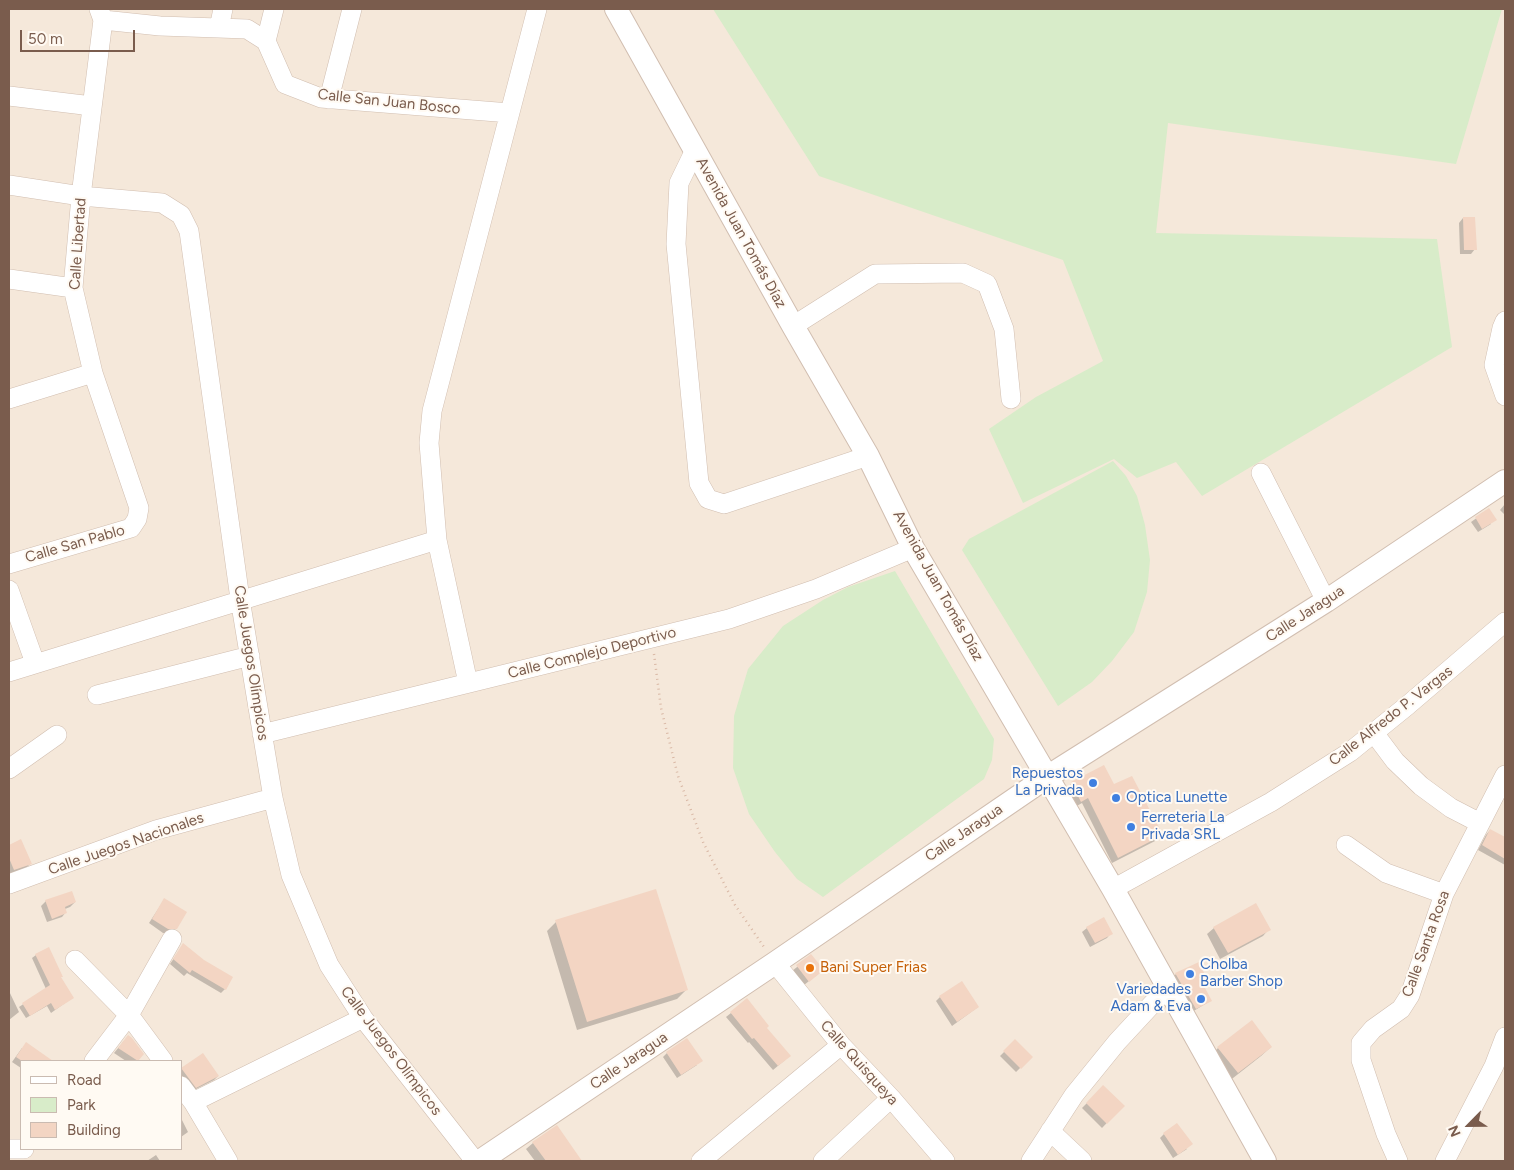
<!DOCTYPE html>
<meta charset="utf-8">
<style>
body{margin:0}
#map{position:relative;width:1514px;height:1170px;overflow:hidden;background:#fdf6ec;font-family:Figtree,sans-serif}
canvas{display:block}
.frame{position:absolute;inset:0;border:10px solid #7a5c4d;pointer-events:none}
.legend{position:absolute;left:20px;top:1060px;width:162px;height:90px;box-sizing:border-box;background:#fffaf3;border:1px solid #cabbb1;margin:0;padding:6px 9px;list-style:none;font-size:15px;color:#7a5c4d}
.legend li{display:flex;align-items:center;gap:10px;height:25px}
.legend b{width:25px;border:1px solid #cabbb1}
.north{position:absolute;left:1444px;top:1100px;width:50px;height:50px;-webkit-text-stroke:4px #fffaf3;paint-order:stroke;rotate:247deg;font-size:14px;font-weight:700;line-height:20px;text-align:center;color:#7a5c4d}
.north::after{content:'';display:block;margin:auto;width:18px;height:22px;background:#7a5c4d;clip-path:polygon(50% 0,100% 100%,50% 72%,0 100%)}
.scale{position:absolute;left:20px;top:30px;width:115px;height:22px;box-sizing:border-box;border:2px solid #7a5c4d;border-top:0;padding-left:6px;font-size:15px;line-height:18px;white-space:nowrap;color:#7a5c4d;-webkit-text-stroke:4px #fffaf3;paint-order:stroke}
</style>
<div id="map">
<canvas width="1514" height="1170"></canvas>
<div class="frame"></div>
<ul class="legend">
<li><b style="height:6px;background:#fff"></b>Road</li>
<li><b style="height:14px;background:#d8ecc9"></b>Park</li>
<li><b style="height:14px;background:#f3d5c3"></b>Building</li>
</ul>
<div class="north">N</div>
<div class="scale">50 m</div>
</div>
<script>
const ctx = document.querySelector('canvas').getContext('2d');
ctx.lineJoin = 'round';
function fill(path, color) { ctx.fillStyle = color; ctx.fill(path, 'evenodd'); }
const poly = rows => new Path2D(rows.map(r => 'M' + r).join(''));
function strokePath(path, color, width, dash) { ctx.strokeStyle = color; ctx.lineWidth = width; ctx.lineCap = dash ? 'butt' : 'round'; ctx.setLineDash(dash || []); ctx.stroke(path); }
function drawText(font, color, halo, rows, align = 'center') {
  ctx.font = font + ' Figtree,sans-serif'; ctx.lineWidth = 4; ctx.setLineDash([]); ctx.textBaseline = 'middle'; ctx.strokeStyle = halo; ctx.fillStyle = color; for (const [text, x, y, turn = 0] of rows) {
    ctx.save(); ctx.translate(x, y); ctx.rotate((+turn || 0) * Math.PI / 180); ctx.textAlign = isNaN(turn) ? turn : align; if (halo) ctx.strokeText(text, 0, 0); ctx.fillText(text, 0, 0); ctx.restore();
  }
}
const residential = poly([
 [9,9,1505,9,1505,1161,9,1161],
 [21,1061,181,1061,181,1149,21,1149]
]);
const green = poly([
 [713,9,1502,9,1456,164,1168,123,1156,233,1437,239,1452,347,1202,496,1176,462,1137,478,1114,459,1023,503,989,429,1036,397,1103,361,1063,260,819,176],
 [1113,461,1126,476,1137,496,1145,525,1150,560,1147,592,1134,632,1112,661,1092,682,1058,706,962,550,969,539],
 [895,571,994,739,992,760,984,779,823,897,797,879,775,852,749,814,733,768,734,716,748,669,783,626,823,600,848,587]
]);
const shadow = poly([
 [1463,218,1475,249,1471,254,1460,254,1459,223],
 [1505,504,1505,515,1500,510],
 [1488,510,1491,524,1478,532,1471,522],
 [1072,783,1114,786,1162,835,1155,841,1112,863,1082,803,1075,807,1066,790],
 [1490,830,1505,839,1505,865,1478,850,1486,835],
 [20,841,31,863,26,868,10,874,9,846],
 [164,900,176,928,171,933,163,933,149,923],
 [46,901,75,902,70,907,65,909,66,912,62,917,47,922,41,906],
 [556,922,686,990,677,999,577,1030,547,931],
 [1087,928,1111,933,1107,938,1090,947,1082,932],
 [1214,928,1269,929,1263,936,1220,959,1207,934],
 [183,945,225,989,221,993,187,973,184,976,170,964],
 [36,955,59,978,72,998,51,1013,47,1006,26,1018,19,1007,46,989,32,958],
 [811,956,818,974,804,985,792,971],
 [1176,974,1204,974,1198,979,1210,1001,1192,1012,1173,977],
 [9,991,19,1012,9,1020],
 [940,997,978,1007,952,1026,936,1001],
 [731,1013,765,1028,785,1060,773,1070,749,1042,748,1043,726,1017],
 [124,1041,142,1054,137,1061,126,1061,114,1053],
 [1015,1041,1031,1057,1016,1072,1000,1056],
 [1271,1047,1261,1056,1228,1082,1209,1057,1218,1048],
 [22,1048,47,1058,45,1061,21,1061,21,1068,12,1062],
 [667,1053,697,1065,677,1078,663,1057],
 [203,1055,218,1076,214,1080,192,1091,181,1078,181,1069],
 [1103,1087,1123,1106,1102,1128,1082,1108],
 [181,1118,188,1132,181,1137],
 [556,1127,580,1161,535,1161,526,1149,533,1143],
 [1164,1134,1187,1149,1173,1158,1160,1138],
 [156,1155,160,1161,147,1161]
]);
const building = poly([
 [1463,217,1475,217,1477,250,1464,250],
 [1489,508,1497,520,1482,529,1475,517],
 [1104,765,1114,784,1132,776,1163,835,1118,858,1088,798,1081,802,1071,782],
 [1490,829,1505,837,1505,859,1482,845],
 [21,839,32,864,14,870,9,858,9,845],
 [656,889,688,990,587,1022,555,920],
 [72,891,76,902,65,907,67,913,52,919,45,900],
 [164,898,187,912,177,929,168,929,152,919],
 [1256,903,1271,930,1228,953,1213,927],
 [1104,917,1113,934,1095,943,1086,927],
 [183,943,204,960,233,977,226,990,192,970,190,973,173,959],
 [49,947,63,977,61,977,74,998,55,1010,51,1003,30,1016,22,1003,50,985,35,954],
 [811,954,824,970,809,982,796,965],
 [1199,962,1205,975,1199,977,1212,1001,1196,1009,1175,973],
 [962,981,979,1007,957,1022,939,996],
 [747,998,769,1026,767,1028,791,1056,778,1066,754,1038,752,1039,730,1012],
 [1252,1020,1272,1047,1238,1073,1217,1047],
 [128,1035,132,1038,144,1054,138,1061,118,1048],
 [687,1038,703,1061,681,1075,666,1052],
 [1015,1039,1033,1057,1021,1069,1003,1051],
 [26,1042,53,1061,22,1061,16,1057],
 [203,1053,219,1076,196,1088,181,1068],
 [1103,1085,1125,1106,1107,1124,1086,1103],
 [1177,1123,1193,1144,1178,1155,1163,1133],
 [557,1125,582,1161,546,1161,532,1142]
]);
const path = poly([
 [654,654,661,708,678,776,703,842,735,905,764,947]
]);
const minor = poly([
 [103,20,160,26,247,29,266,41,285,84,321,98,510,113],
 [219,28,223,9],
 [266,41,274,9],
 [9,96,92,106],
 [329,99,352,9],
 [695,150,679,183,676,244,699,483,708,499,724,504,868,456],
 [9,185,81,196,162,203,181,215,189,231,240,599,273,798,291,875,329,965,363,1018,475,1161],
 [9,279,73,288],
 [1505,321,1502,328,1494,365,1505,396],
 [793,326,875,274,963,273,987,284,1004,329,1011,399],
 [9,399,93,373],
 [1261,473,1326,601],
 [9,564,131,528,137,519,139,508,93,373,73,288,81,196,103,20,99,9],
 [9,590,35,663],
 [9,672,437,540],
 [468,683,437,540,429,443,432,411,537,9],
 [97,695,250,656],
 [1374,733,1395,761,1421,786,1451,808,1480,823],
 [262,734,729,619,816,589,913,548],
 [9,769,57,735],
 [1346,845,1386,873,1444,894],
 [9,884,156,830,273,798],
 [1113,889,1271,802,1350,752,1408,705,1505,622],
 [75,960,129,1015,163,1061],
 [775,963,841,1045,891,1098,945,1161],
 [94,1061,129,1015,172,939],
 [181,1086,193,1102],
 [1050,1131,1082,1161],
 [9,1149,24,1149],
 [228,1161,193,1102,363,1018],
 [701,1161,841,1045],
 [823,1161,891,1098],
 [1031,1161,1074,1095,1117,1042,1168,987],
 [1398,1161,1386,1134,1361,1060,1361,1043,1373,1029,1401,1009,1410,995,1444,894,1505,775],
 [1445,1161,1494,1066,1505,1037]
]);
const tertiary = poly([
 [616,9,793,326,868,456,913,548,1113,889,1265,1161],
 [480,1161,775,963,1047,777,1326,601,1505,481]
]);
const markers = [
 [1093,783,5,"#3f7fe0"],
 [1116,798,5,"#3f7fe0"],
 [1131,827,5,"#3f7fe0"],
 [810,968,5,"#e8710a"],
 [1190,974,5,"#3f7fe0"],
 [1201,999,5,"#3f7fe0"]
];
const streetNames = [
 ["Calle San Juan Bosco",389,102,6],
 ["Avenida Juan Tomás Díaz",741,233,61],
 ["Calle Libertad",78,244,-86],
 ["Calle San Pablo",75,544,-16],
 ["Avenida Juan Tomás Díaz",938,586,61],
 ["Calle Jaragua",1305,614,-33],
 ["Calle Complejo Deportivo",592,653,-14],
 ["Calle Juegos Olímpicos",251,663,81],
 ["Calle Alfredo P. Vargas",1391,716,-38],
 ["Calle Jaragua",964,833,-34],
 ["Calle Juegos Nacionales",126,844,-19],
 ["Calle Santa Rosa",1426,944,-70],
 ["Calle Juegos Olímpicos",391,1051,53],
 ["Calle Jaragua",629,1061,-34],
 ["Calle Quisqueya",859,1063,48]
];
const shopNames = [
 ["Repuestos",1083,774,"right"],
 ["La Privada",1083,791,"right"],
 ["Optica Lunette",1126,798],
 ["Ferreteria La",1141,818],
 ["Privada SRL",1141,835],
 ["Cholba",1200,965],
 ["Barber Shop",1200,982],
 ["Variedades",1191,990,"right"],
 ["Adam & Eva",1191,1007,"right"]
];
const foodNames = [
 ["Bani Super Frias",820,968]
];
fill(residential, '#f5e8da');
fill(green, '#d8ecc9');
fill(shadow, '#0003');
fill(building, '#f3d5c3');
strokePath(minor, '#d1beb0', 20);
strokePath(tertiary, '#d1beb0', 24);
strokePath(path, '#d9b8a5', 2.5, [1, 4]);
strokePath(minor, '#fff', 19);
strokePath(tertiary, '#fff', 22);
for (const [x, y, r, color] of markers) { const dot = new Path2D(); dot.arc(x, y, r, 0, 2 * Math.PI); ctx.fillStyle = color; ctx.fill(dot); strokePath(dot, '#fffaf3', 2); }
drawText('15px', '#7a5c4d', '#fffaf3', streetNames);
drawText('15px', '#366cbe', '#fffaf3', shopNames, 'left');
drawText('15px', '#c56008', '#fffaf3', foodNames, 'left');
</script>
